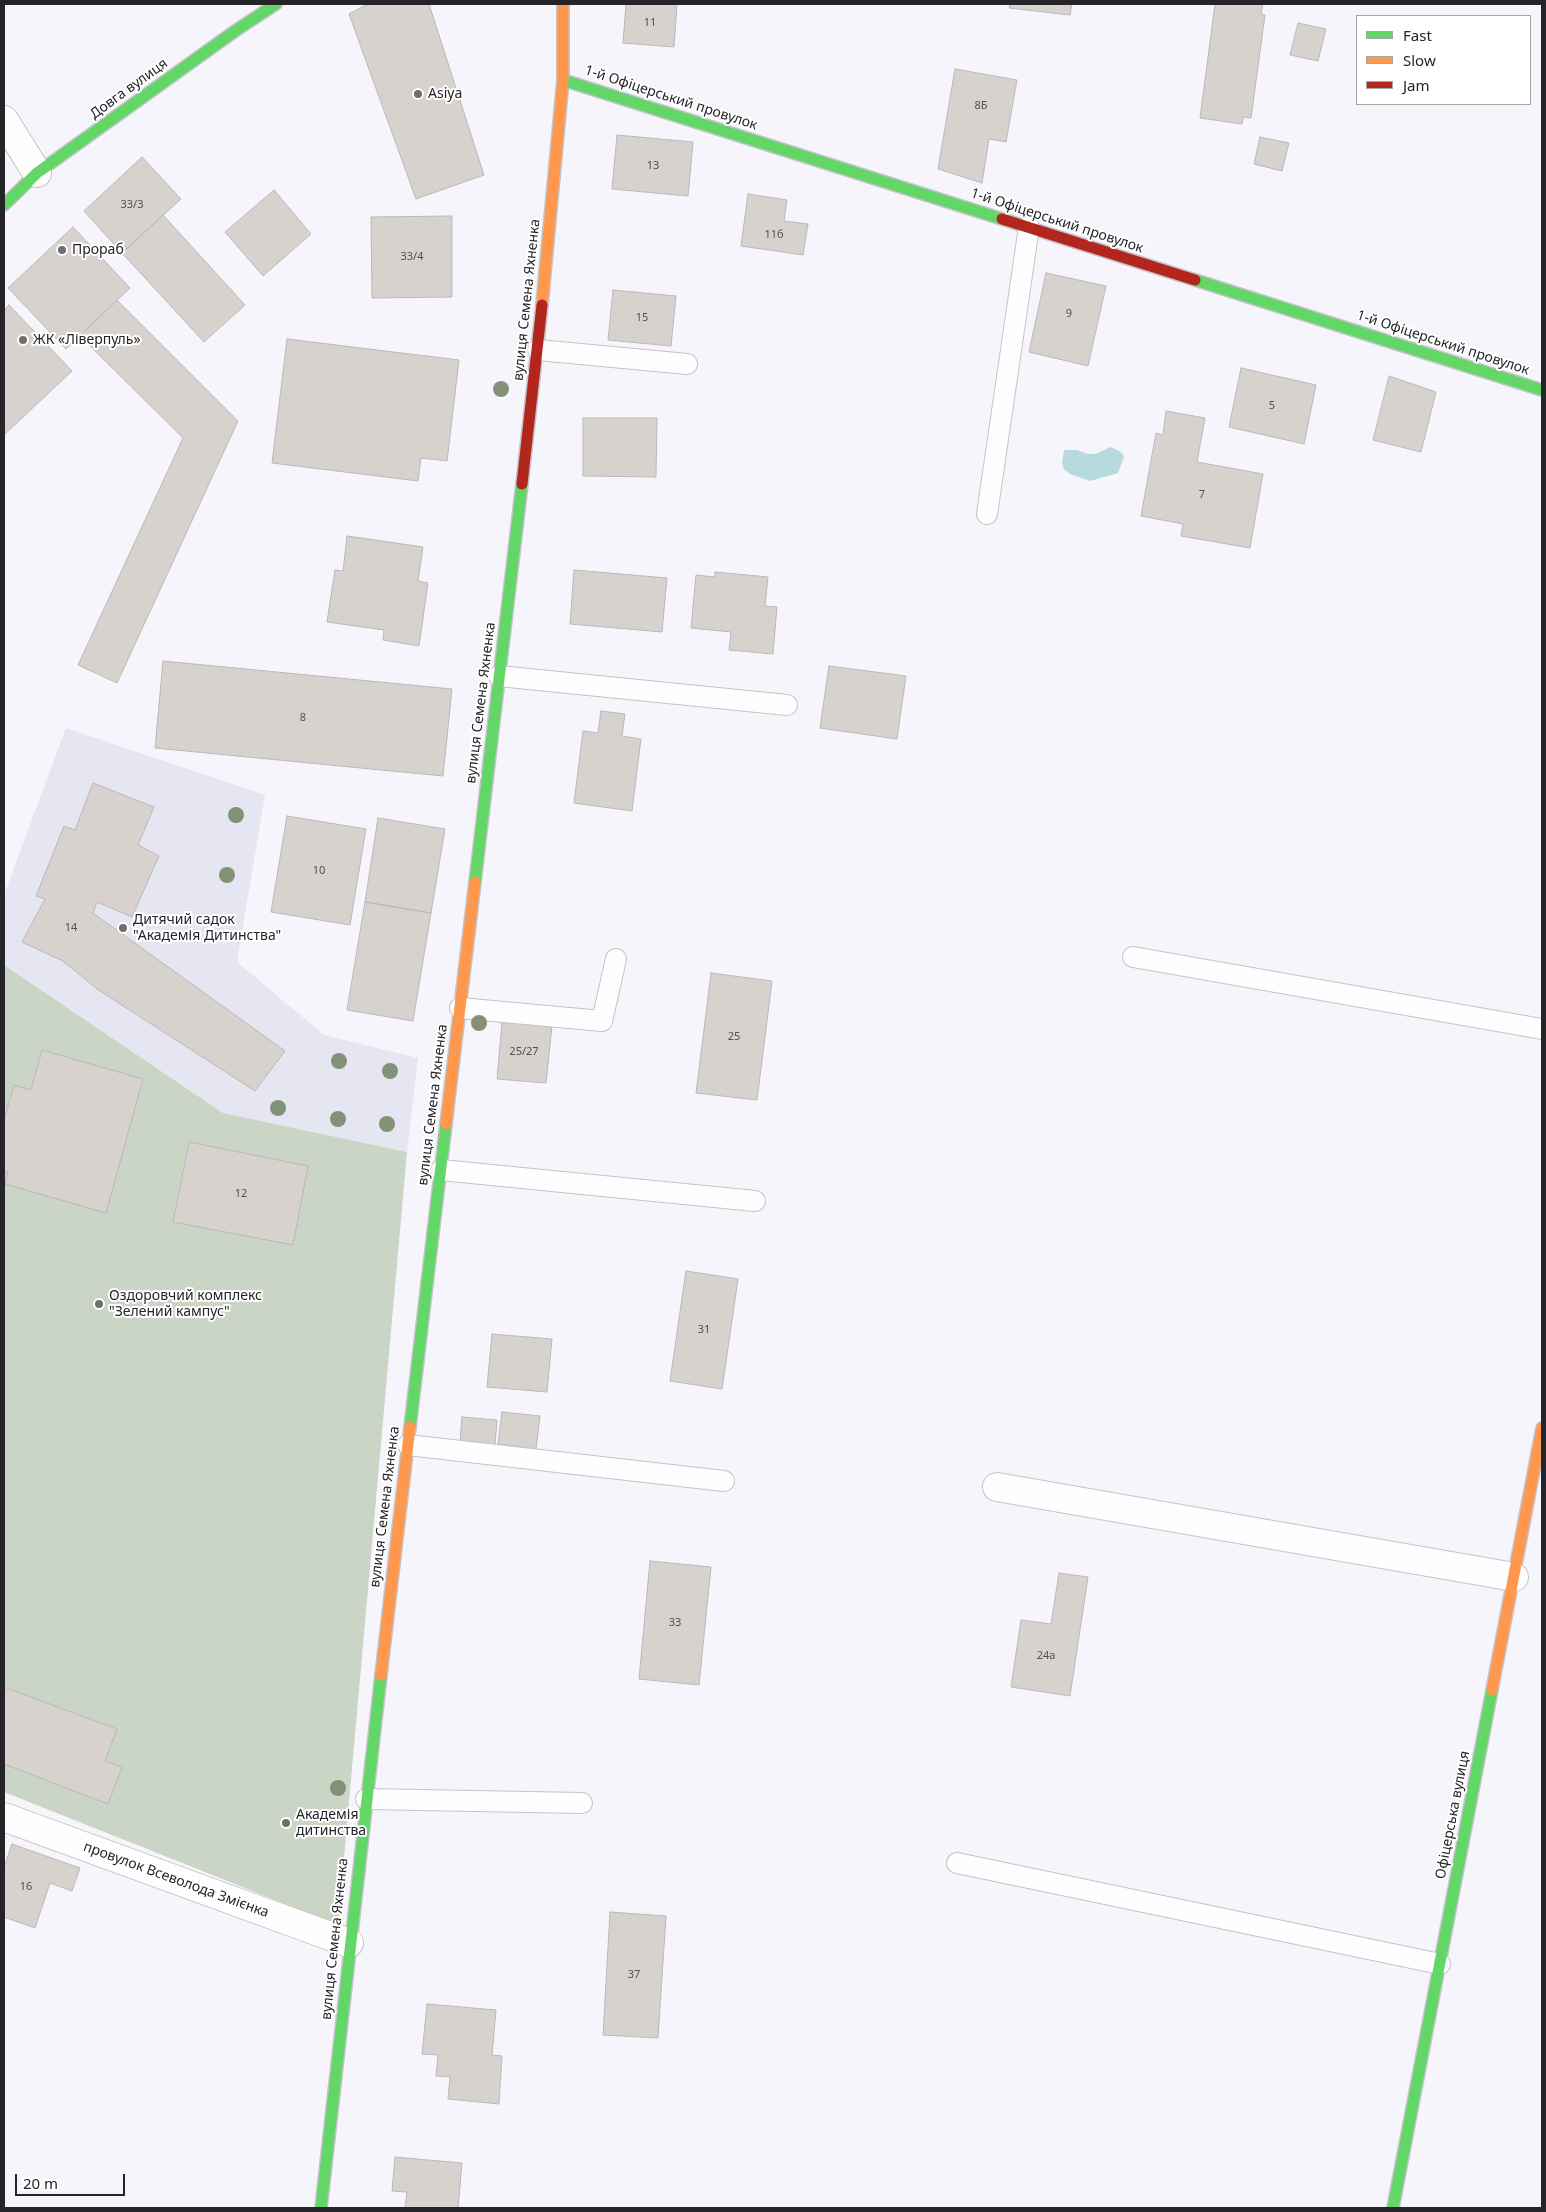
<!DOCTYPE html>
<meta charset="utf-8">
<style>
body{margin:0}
#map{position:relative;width:1546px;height:2212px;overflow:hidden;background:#f5f5fb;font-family:"Noto Sans",sans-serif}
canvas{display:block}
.frame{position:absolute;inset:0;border:5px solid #252529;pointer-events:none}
.legend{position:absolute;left:1356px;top:15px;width:175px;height:90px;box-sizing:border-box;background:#fff;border:1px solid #a8a8a9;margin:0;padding:6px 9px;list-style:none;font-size:15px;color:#252529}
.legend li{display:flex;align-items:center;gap:10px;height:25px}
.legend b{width:25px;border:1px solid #a8a8a9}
.scale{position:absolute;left:15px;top:2174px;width:110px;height:22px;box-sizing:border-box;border:2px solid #252529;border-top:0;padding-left:6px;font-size:15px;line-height:18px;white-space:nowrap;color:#252529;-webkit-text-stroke:4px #fff;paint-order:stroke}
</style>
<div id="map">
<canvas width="1546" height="2212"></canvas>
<div class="frame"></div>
<ul class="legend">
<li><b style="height:6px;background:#63d668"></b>Fast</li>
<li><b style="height:6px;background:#ff974d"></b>Slow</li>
<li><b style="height:6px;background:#b3261e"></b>Jam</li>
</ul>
<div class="scale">20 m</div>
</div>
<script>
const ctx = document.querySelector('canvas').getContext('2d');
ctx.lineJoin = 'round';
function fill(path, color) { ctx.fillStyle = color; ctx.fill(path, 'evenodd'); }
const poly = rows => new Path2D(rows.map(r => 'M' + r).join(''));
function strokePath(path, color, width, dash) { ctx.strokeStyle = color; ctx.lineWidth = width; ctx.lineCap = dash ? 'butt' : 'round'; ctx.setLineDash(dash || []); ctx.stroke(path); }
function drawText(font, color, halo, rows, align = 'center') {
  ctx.font = font + ' "Noto Sans",sans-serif'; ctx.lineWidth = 4; ctx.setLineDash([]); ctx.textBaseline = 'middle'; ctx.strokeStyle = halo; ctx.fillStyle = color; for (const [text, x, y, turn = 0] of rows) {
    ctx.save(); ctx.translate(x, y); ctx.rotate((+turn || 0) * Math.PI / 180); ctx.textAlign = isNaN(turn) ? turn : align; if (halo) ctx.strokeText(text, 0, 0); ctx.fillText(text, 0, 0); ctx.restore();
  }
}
const built = poly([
 [66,728,265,795,237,962,324,1035,418,1058,407,1152,223,1113,4,965,4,895]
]);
const forest = poly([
 [4,965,223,1113,407,1152,338,1925,4,1792]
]);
const water = poly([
 [1111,447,1121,452,1124,457,1118,473,1090,481,1070,474,1064,469,1062,463,1064,450,1077,450,1088,454,1095,454]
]);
const building = poly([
 [368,4,429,4,484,175,416,199,349,14,368,4],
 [626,4,677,4,674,47,623,43,626,4],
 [1010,4,1072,4,1070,15,1009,8,1010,4],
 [1215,4,1263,4,1261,14,1265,15,1251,118,1243,117,1242,124,1200,118,1215,4],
 [1298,23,1326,29,1318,61,1290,55,1298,23],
 [955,69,1017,80,1006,142,989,139,982,183,938,169,955,69],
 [617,135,693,142,688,196,612,189,617,135],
 [1260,137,1289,143,1282,171,1254,164,1260,137],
 [142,157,181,199,122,253,84,211,142,157],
 [274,190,311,234,263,276,225,232,274,190],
 [748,194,787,200,784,221,808,224,803,255,741,246,748,194],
 [163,215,245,305,204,342,122,253,163,215],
 [452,216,452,297,372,298,371,217,452,216],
 [73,227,130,288,66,349,8,288,73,227],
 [1046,273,1106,286,1088,366,1029,352,1046,273],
 [613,290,676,296,671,346,608,340,613,290],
 [117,300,238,421,117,683,78,665,183,438,80,336,117,300],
 [9,305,72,371,4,435,4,310,9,305],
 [287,339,459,360,447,461,421,458,418,481,272,463,287,339],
 [1241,368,1316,385,1304,444,1229,427,1241,368],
 [1389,376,1436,392,1421,452,1373,440,1389,376],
 [1166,411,1205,418,1197,462,1263,474,1250,548,1181,536,1183,524,1141,516,1156,433,1163,435,1166,411],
 [583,418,657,418,656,477,583,476,583,418],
 [347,536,423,547,418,581,428,583,419,646,383,640,384,630,327,622,335,570,343,571,347,536],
 [574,570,667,578,662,632,570,624,574,570],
 [715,572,768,577,765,606,777,607,773,654,729,650,731,632,691,628,696,575,715,577,715,572],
 [163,661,452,689,443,776,155,748,163,661],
 [829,666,906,676,897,739,820,728,829,666],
 [601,711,625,714,622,736,641,739,632,811,574,803,583,731,598,733,601,711],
 [93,783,154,807,138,845,159,856,132,917,97,902,93,913,285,1051,255,1091,97,989,63,961,22,942,45,899,36,896,64,826,75,830,93,783],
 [287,816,366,829,350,925,271,912,287,816],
 [378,818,445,829,431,913,365,902,378,818],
 [365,902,431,913,413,1021,347,1010,365,902],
 [711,973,772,981,757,1100,696,1093,711,973],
 [502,1022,552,1026,546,1083,497,1079,502,1022],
 [42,1050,143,1079,106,1213,5,1184,8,1172,4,1171,4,1120,14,1085,31,1090,42,1050],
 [189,1142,308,1166,293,1245,173,1222,189,1142],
 [686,1271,738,1279,722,1389,670,1381,686,1271],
 [492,1334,552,1339,547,1392,487,1387,492,1334],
 [502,1412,540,1416,536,1449,498,1444,502,1412],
 [462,1417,497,1420,495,1445,460,1441,462,1417],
 [650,1561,711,1567,699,1685,639,1679,650,1561],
 [1059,1573,1088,1577,1070,1696,1011,1687,1021,1620,1051,1624,1059,1573],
 [4,1687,117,1729,105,1761,122,1767,108,1804,4,1764,4,1687],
 [12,1844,80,1868,72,1891,50,1883,35,1928,4,1917,4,1867,12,1844],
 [610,1912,666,1916,658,2038,603,2035,610,1912],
 [427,2004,496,2010,492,2055,502,2056,499,2104,448,2099,450,2077,436,2076,438,2055,422,2054,427,2004],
 [395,2157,462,2163,458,2208,405,2208,407,2192,392,2191,395,2157]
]);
const lane = poly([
 [538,350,687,364],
 [987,514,1029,227],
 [499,676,787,705],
 [1133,957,1542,1029],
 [460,1008,602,1021,616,959],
 [441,1170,755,1201],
 [408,1445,724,1481],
 [366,1799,582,1803],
 [957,1863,1440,1964]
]);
const street = poly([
 [4,120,37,173],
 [997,1487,1514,1577],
 [4,1817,349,1943]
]);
const fast = poly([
 [563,80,1002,219],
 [4,205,37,173,235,31,276,4],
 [1195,280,1542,390],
 [475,882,522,484],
 [410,1427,446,1124],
 [321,2208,381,1675],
 [1393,2208,1492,1690]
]);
const slow = poly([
 [542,305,563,80,563,4],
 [446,1124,475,882],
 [381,1675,410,1427],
 [1492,1690,1542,1428]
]);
const jam = poly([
 [1002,219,1195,280],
 [522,484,542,305]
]);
const trees = [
 [501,389],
 [236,815],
 [227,875],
 [479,1023],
 [339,1061],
 [390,1071],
 [278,1108],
 [338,1119],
 [387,1124],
 [338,1788]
];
const markers = [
 [418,94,5,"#6e6e72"],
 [62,250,5,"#6e6e72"],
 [23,340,5,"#6e6e72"],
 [123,928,5,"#6e6e72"],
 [99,1304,5,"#6e6e72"],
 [286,1823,5,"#6e6e72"]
];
const numberNames = [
 ["11",650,23],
 ["8Б",981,106],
 ["13",653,166],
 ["33/3",132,205],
 ["11б",774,235],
 ["33/4",412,257],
 ["9",1069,314],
 ["15",642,318],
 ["5",1272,406],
 ["7",1202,495],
 ["8",303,718],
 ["10",319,871],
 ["14",71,928],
 ["25",734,1037],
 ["25/27",524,1052],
 ["12",241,1194],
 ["31",704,1330],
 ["33",675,1623],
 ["24а",1046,1656],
 ["16",26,1887],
 ["37",634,1975]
];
const streetNames = [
 ["Довга вулиця",129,89,-36],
 ["1-й Офіцерський провулок",671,98,18],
 ["1-й Офіцерський провулок",1057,221,18],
 ["вулиця Семена Яхненка",527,300,-84],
 ["1-й Офіцерський провулок",1443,343,18],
 ["вулиця Семена Яхненка",481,703,-83],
 ["вулиця Семена Яхненка",433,1105,-83],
 ["вулиця Семена Яхненка",385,1507,-83],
 ["Офіцерська вулиця",1453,1815,-79],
 ["провулок Всеволода Змієнка",176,1880,20],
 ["вулиця Семена Яхненка",335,1939,-84]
];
const poiNames = [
 ["Asiya",428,94],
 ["Прораб",72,250],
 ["ЖК «Ліверпуль»",33,340],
 ["Дитячий садок",133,920],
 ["\"Академія Дитинства\"",133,936],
 ["Оздоровчий комплекс",109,1296],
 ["\"Зелений кампус\"",109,1312],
 ["Академія",296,1815],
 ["дитинства",296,1831]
];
fill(built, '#e6e6f2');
fill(forest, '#cad5c5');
fill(water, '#b6dade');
fill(building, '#d7d2ce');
strokePath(building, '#b9b8ba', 1);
strokePath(lane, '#c4c4c8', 22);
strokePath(street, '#c4c4c8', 30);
strokePath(fast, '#c4c4c8', 14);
strokePath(slow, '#c4c4c8', 14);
strokePath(jam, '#c4c4c8', 14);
strokePath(lane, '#fefefe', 20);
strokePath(street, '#fefefe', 28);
strokePath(fast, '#63d668', 11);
strokePath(slow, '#ff974d', 11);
strokePath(jam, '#b3261e', 11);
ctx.fillStyle = '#829279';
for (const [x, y] of trees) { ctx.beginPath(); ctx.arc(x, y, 8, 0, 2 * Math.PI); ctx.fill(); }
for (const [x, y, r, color] of markers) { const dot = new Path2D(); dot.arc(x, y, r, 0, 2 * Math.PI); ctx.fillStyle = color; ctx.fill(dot); strokePath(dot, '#fff', 2); }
drawText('11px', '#525052', null, numberNames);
drawText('14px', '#252529', '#fff', streetNames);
drawText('14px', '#252529', '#fff', poiNames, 'left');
</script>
